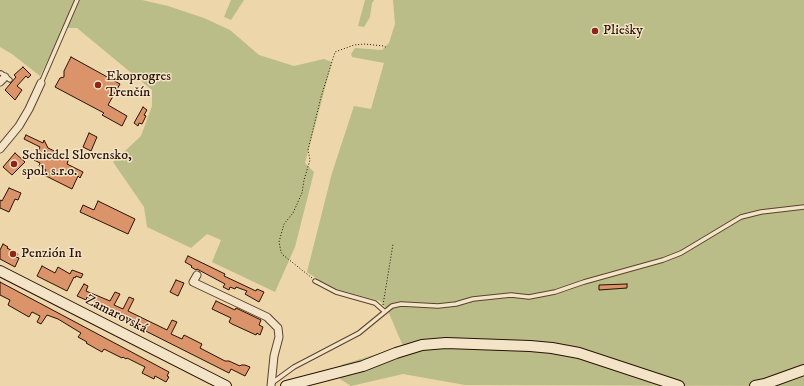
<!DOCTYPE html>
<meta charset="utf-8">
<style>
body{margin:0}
canvas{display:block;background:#ecd6aa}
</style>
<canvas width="804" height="386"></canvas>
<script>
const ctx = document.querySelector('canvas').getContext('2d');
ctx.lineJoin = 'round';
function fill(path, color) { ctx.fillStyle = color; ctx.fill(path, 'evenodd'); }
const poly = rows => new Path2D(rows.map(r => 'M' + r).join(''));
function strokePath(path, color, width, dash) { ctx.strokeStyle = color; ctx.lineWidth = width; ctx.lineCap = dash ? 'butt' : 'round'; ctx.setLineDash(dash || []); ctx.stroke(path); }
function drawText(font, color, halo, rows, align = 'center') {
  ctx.font = font + ' "IM FELL DW Pica",serif'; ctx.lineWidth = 3; ctx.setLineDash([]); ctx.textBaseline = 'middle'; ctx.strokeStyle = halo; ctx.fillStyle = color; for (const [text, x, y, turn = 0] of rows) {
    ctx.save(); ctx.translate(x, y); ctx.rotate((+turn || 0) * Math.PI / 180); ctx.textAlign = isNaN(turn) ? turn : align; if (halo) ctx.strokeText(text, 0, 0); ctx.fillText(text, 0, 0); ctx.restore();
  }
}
const green = poly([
 [0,0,142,0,168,6,204,18,230,30,259,55,294,66,324,59,332,62,305,163,314,172,295,247,275,292,212,262,221,240,207,234,191,248,147,227,144,207,113,162,141,136,152,106,152,90,77,28,64,28,40,76,12,54,0,47],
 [231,0,244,0,231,20,224,17],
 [365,0,374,0,372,3,370,17,364,27,358,26],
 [393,0,804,0,804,386,465,385,403,374,351,386,340,379,341,365,403,346,388,311,380,301,329,287,307,272,332,173,354,106,371,109,384,63,352,57,351,54,355,48,382,50,389,43,395,24]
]);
const building = poly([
 [71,57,120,84,108,105,127,116,122,126,102,115,104,113,55,87,60,78,64,77,64,71,71,57],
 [23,67,31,75,28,78,26,76,17,86,22,90,15,100,5,90,16,77,14,75,23,67],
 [143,107,147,110,144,115,146,116,142,124,139,123,138,126,134,123,143,107],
 [89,133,97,137,91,151,83,147,89,133],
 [26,135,43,143,44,140,48,148,69,158,67,164,83,172,80,178,78,176,72,189,44,175,46,170,39,166,40,163,34,160,40,147,24,139,26,135],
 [15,153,25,162,12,175,3,167,15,153],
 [9,188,21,193,18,200,15,199,9,212,0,208,0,200,2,201,9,188],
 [98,201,135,219,128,234,80,212,83,205,94,210,98,201],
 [3,244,8,247,7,248,18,254,16,257,19,258,15,267,0,259,0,250,3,244],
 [188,256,225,274,224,276,256,291,257,289,264,292,259,302,245,294,247,291,236,287,235,289,230,287,229,290,223,287,225,284,197,269,196,270,191,267,192,266,185,262,188,256],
 [42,266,55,273,58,267,70,274,72,270,83,274,81,278,76,276,75,278,74,277,67,291,37,276,42,266],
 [176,280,184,283,178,296,170,292,176,280],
 [0,282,169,372,167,376,169,377,166,382,155,376,154,379,142,373,145,367,127,358,126,359,123,357,122,358,104,349,102,352,86,343,87,342,78,337,81,333,58,319,47,315,41,324,37,322,40,316,32,312,29,317,8,305,10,300,0,295,0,282],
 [84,284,88,286,86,291,110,301,115,292,120,294,114,305,123,309,129,297,134,299,128,311,167,330,172,320,177,322,171,334,182,339,184,335,202,344,200,348,225,361,229,361,240,366,241,365,245,365,250,367,245,376,231,369,229,373,94,305,96,302,87,297,86,300,77,296,84,284],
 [627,284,627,288,599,290,599,285,627,284],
 [216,301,235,310,236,308,261,320,259,325,263,327,260,335,257,333,256,335,232,324,229,322,231,318,212,309,216,301]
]);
const path = poly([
 [312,278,283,255,281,252,279,242,284,224,293,213,302,193,304,180,310,160,308,150,321,97,335,52,354,45,364,44,384,46,387,48],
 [383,305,393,244]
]);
const lane = poly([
 [1,73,10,80],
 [41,83,77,0],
 [315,281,336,292,375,303,384,311],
 [272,383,294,367,359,333,392,306,401,304,438,306,456,304,473,299,511,295,529,297,555,292,584,282,663,260,681,253,741,217,761,212,804,207]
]);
const street = poly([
 [0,82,5,77],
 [0,149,19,126,29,109,41,83],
 [197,275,193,282,267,317,278,328,279,337,274,356,271,386]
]);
const secondary = poly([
 [0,271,226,386],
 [286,386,363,366,396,353,422,345,446,343,530,346,552,348,579,353,679,386],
 [755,386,765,384,804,370]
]);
const markers = [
 [595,31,4,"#8f2418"],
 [98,85,4,"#8f2418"],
 [14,164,4,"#8f2418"],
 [13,254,4,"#8f2418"]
];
const poiNames = [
 ["Pliešky",603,31],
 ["Ekoprogres",106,77],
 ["Trenčín",106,93],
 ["Schiedel Slovensko,",22,156],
 ["spol. s.r.o.",22,172],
 ["Penzión In",21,254]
];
const streetNames = [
 ["Zamarovská",116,315,27]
];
fill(green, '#babd87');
fill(building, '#db9469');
strokePath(building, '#2a1104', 1);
strokePath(lane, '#5a422e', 5.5);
strokePath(street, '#5a422e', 9);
strokePath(secondary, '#2a1104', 12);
strokePath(path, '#2a1104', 1, [1, 2]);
strokePath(lane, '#f3e4c8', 3.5);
strokePath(street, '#f3e4c8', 7);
strokePath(secondary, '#f3e4c8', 10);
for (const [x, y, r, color] of markers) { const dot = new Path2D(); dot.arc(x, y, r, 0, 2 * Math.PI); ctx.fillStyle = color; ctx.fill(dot); strokePath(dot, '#f3e4c8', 1.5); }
drawText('14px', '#2a1104', '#f3e4c8', poiNames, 'left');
drawText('14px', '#2a1104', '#f3e4c8', streetNames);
</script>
